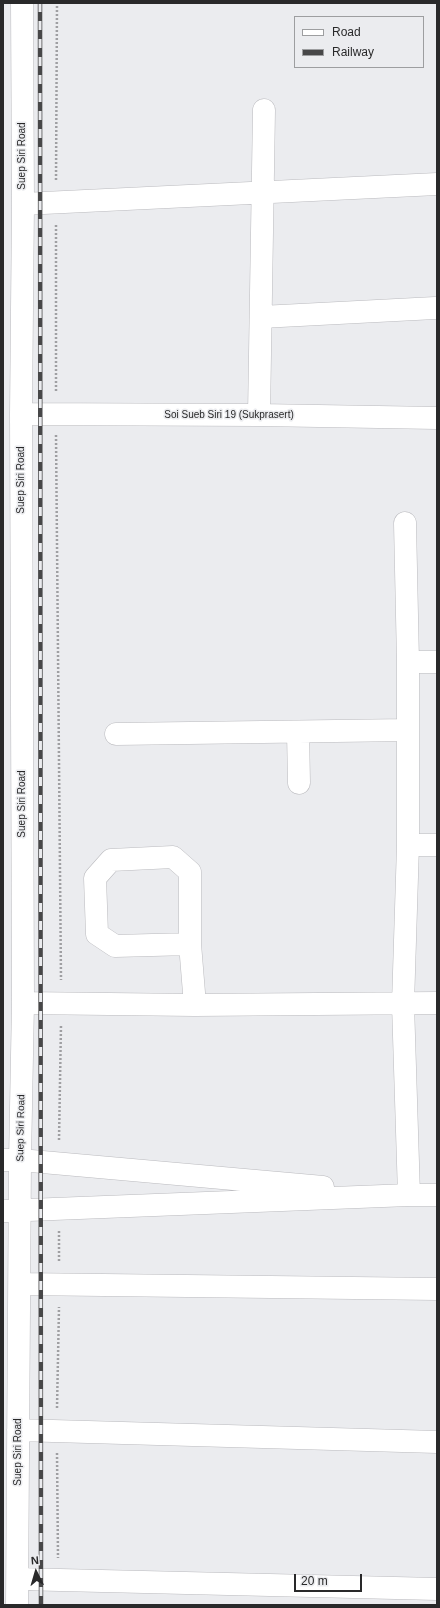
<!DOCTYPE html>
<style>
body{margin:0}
#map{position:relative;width:440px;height:1608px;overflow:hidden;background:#ebecef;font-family:Helvetica,sans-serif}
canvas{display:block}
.frame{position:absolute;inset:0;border:4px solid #29292a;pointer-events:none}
.legend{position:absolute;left:294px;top:16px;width:130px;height:52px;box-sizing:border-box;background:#ebecef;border:1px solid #9d9ea0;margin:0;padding:5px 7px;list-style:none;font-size:12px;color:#29292a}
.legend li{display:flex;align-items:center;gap:8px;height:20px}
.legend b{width:20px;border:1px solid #9d9ea0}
.north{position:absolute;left:16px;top:1552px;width:40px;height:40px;-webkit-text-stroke:3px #ebecef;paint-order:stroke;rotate:355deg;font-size:11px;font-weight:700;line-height:16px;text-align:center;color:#29292a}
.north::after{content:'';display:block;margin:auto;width:14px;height:18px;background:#29292a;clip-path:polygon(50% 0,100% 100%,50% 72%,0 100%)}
.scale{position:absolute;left:294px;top:1574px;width:68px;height:18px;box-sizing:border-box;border:2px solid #29292a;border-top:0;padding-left:5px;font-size:12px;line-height:14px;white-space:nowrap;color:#29292a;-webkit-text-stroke:3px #ebecef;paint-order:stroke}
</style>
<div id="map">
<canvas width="440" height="1608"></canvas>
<div class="frame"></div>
<ul class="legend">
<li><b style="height:5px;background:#fff"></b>Road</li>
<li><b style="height:5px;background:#474748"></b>Railway</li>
</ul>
<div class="north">N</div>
<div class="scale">20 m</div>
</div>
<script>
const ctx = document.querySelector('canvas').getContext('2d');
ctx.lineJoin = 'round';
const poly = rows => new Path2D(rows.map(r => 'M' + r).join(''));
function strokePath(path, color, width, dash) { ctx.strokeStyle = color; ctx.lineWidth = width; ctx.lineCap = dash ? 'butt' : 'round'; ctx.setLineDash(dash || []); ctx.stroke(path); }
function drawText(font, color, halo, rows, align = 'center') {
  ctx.font = font + ' Helvetica,sans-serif'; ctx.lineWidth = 3; ctx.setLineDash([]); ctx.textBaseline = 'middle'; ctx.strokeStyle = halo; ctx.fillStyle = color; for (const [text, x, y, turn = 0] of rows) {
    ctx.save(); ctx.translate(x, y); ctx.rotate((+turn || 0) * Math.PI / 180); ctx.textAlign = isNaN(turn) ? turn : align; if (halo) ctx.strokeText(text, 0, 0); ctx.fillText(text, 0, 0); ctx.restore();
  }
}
const path = poly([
 [56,180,57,3],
 [56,225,56,392],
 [56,435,61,980],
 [59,1140,61,1025],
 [59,1231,59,1262],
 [57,1408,59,1307],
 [57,1453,58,1558]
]);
const minor = poly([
 [23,204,437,184],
 [261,317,435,308],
 [21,414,259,415,437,418],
 [259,415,264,110],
 [405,523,408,662],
 [298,732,299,783],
 [116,734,408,730],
 [408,845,437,845],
 [190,944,115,946,97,934,95,878,111,860,173,857,190,872,190,944,195,1005],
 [23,1003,195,1005,437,1003],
 [3,1160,20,1160,323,1187],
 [409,1195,403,1004,408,845,408,662,437,662],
 [3,1211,409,1195,437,1195],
 [20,1284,437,1289],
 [18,1430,437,1442],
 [18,1579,437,1589],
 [17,1605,20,1160,23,1003,21,414,23,204,22,3]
]);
const rail = poly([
 [40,3,41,1605]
]);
const streetNames = [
 ["Suep Siri Road",22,156,-90],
 ["Soi Sueb Siri 19 (Sukprasert)",229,415],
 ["Suep Siri Road",21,480,-90],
 ["Suep Siri Road",22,804,-90],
 ["Suep Siri Road",21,1128,-89],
 ["Suep Siri Road",18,1452,-90]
];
strokePath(minor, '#bababe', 23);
strokePath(path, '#9f9fa2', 2.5, [2, 2]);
strokePath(minor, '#fff', 22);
strokePath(rail, '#474748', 4.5);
strokePath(rail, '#ebecef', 3, [9]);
drawText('10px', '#29292a', '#ebecef', streetNames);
</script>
